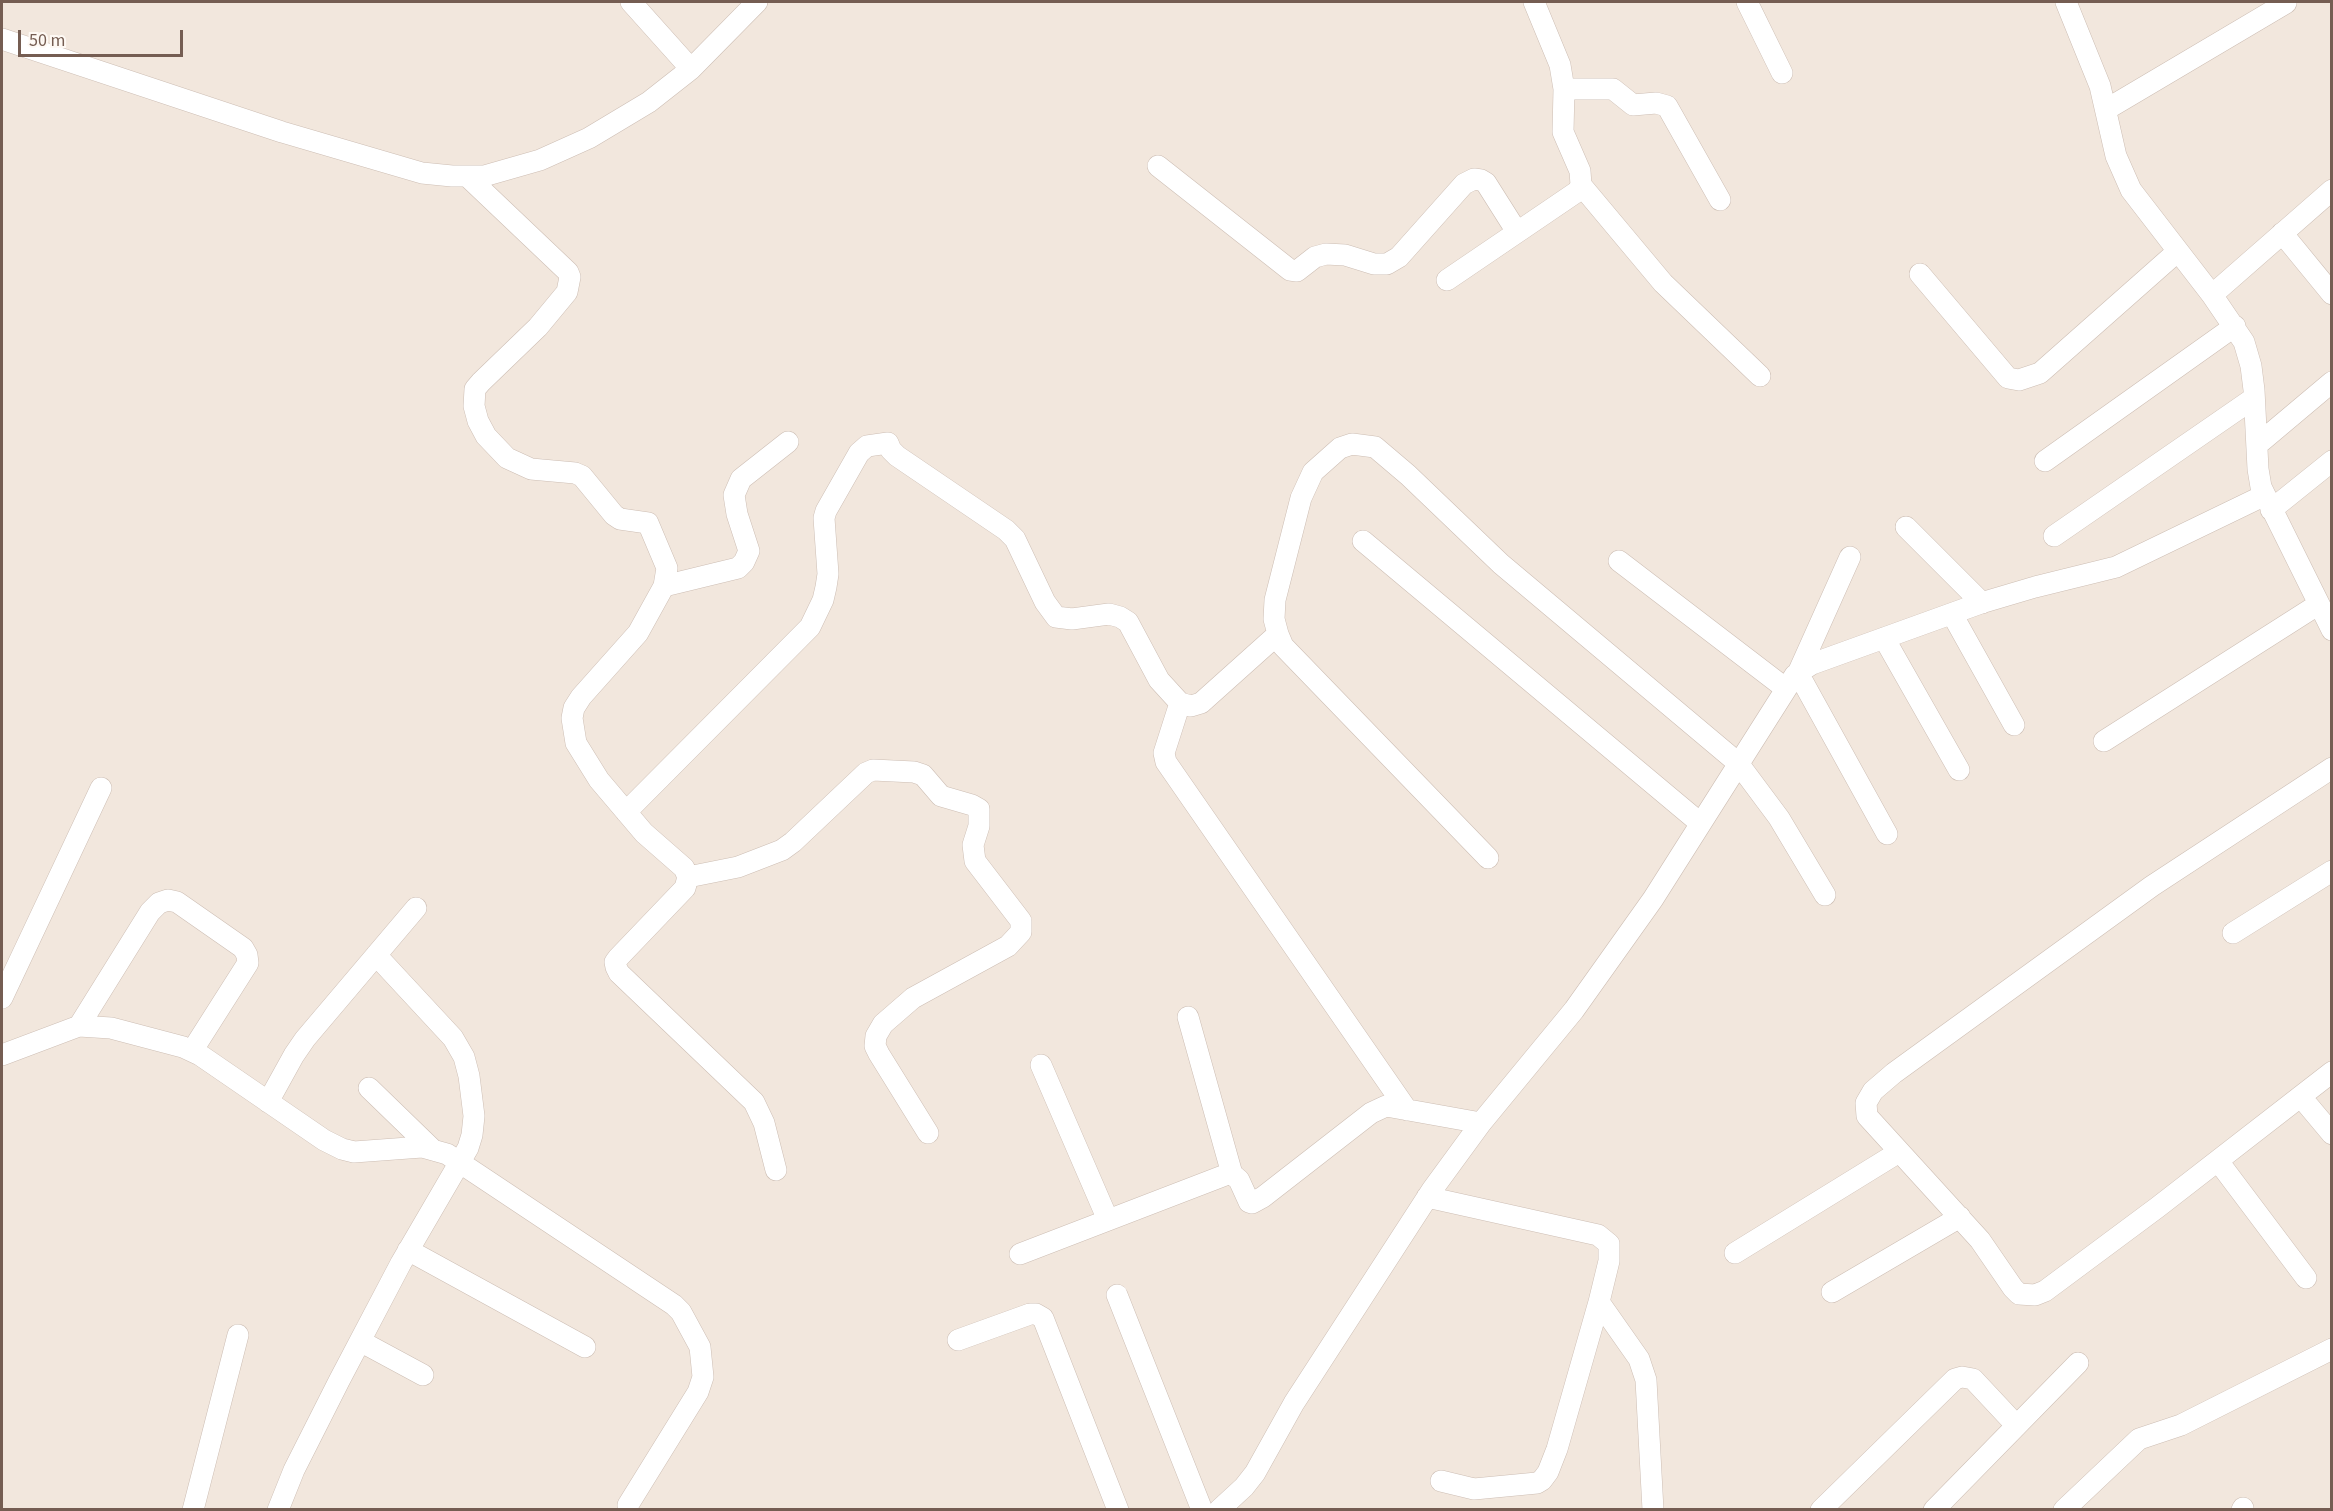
<!DOCTYPE html>
<style>
body{margin:0}
#map{position:relative;width:2333px;height:1511px;overflow:hidden;background:#fbf5ee;font-family:"Source Sans 3",sans-serif}
canvas{display:block}
.frame{position:absolute;inset:0;border:3px solid #755d52;pointer-events:none}
.scale{position:absolute;left:18px;top:30px;width:165px;height:27px;box-sizing:border-box;border:3px solid #755d52;border-top:0;padding-left:8px;font-size:18px;line-height:21px;white-space:nowrap;color:#755d52;-webkit-text-stroke:4px #fef9f4;paint-order:stroke}
</style>
<div id="map">
<canvas width="2333" height="1511"></canvas>
<div class="frame"></div>
<div class="scale">50 m</div>
</div>
<script>
const ctx = document.querySelector('canvas').getContext('2d');
ctx.lineJoin = 'round';
function fill(path, color) { ctx.fillStyle = color; ctx.fill(path, 'evenodd'); }
const poly = rows => new Path2D(rows.map(r => 'M' + r).join(''));
function strokePath(path, color, width, dash) { ctx.strokeStyle = color; ctx.lineWidth = width; ctx.lineCap = dash ? 'butt' : 'round'; ctx.setLineDash(dash || []); ctx.stroke(path); }
const residential = poly([
 [2,2,2331,2,2331,1509,2,1509]
]);
const minor = poly([
 [631,2,691,69],
 [1747,2,1782,73],
 [2066,2,2100,86,2116,156,2131,190,2212,295,2244,342,2251,366,2254,390,2258,469,2261,487,2332,630],
 [2,39,282,132,422,173,452,176,484,176,540,160,589,138,649,102,691,69,757,2],
 [1564,89,1613,89,1633,105,1656,103,1667,106,1720,200],
 [2107,109,2286,3],
 [1158,166,1290,270,1297,271,1315,257,1326,254,1345,255,1374,264,1387,264,1399,257,1464,184,1474,179,1481,180,1486,183,1517,232],
 [467,176,568,272,570,277,567,292,538,327,481,382,475,389,474,406,478,421,486,436,507,458,531,469,575,473,582,476,614,515,620,519,648,523,667,568,664,586,638,633,581,697,574,708,572,718,576,743,599,780,644,833,684,868,688,877,685,888,618,958,615,962,616,967,619,973,754,1102,764,1123,776,1170],
 [1581,185,1663,283,1760,376],
 [2282,233,2332,294],
 [1920,274,2008,378,2019,380,2040,373,2178,251],
 [1447,280,1578,191,1581,185,1580,171,1563,132,1564,89,1560,65,1534,2],
 [2212,295,2332,190],
 [2257,445,2332,382],
 [2045,461,2235,326],
 [2271,510,2332,461],
 [1906,527,1982,603],
 [2054,536,2254,398],
 [1363,541,1700,823],
 [1850,557,1798,673,1887,834],
 [1619,561,1785,688],
 [664,586,738,568,744,562,749,551,737,514,734,495,741,479,788,442],
 [1952,614,2014,725],
 [1884,638,1959,770],
 [1180,703,1164,753,1166,762,1407,1110],
 [2104,741,2319,604],
 [2332,768,2152,886,1894,1073,1873,1091,1866,1103,1867,1116,1980,1240,2013,1288,2019,1294,2035,1295,2045,1291,2158,1207,2332,1072],
 [626,812,810,627,823,600,826,587,828,574,824,518,826,511,859,453,867,446,888,443,891,450,897,456,1006,530,1015,539,1045,602,1056,617,1072,619,1109,614,1120,617,1128,622,1159,680,1180,703,1191,706,1201,703,1278,634],
 [1488,858,1283,646,1278,634,1274,619,1275,600,1301,498,1313,472,1340,448,1352,444,1375,447,1408,475,1501,564,1738,763,1779,818,1825,895],
 [688,877,738,867,782,850,793,842,866,773,873,770,914,772,923,775,941,796,972,805,979,809,979,826,973,845,975,861,1021,921,1021,932,1008,946,913,998,883,1024,876,1036,875,1046,879,1054,928,1133],
 [2233,933,2332,871],
 [2,998,101,788],
 [1188,1017,1232,1174],
 [79,1026,150,912,159,903,168,900,177,902,243,948,247,955,248,963,192,1051],
 [2,1055,79,1026,111,1028,183,1047,200,1055,324,1140,342,1149,354,1152,422,1147,447,1154,674,1305,681,1312,700,1347,703,1377,698,1392,628,1505],
 [1041,1065,1108,1220],
 [369,1088,433,1150],
 [2301,1097,2332,1134],
 [268,1102,294,1055,305,1039,416,908],
 [2218,1161,2306,1278],
 [1427,1197,1598,1235,1609,1244,1609,1261,1599,1302,1639,1359,1646,1380,1653,1510],
 [408,1250,585,1347],
 [1735,1253,1899,1152],
 [1020,1254,1228,1174,1232,1174,1239,1180,1249,1202,1252,1203,1263,1197,1371,1113,1386,1106,1481,1123],
 [1832,1292,1960,1217],
 [1117,1295,1202,1510],
 [958,1340,1030,1314,1036,1314,1043,1318,1118,1510],
 [360,1341,423,1375],
 [1441,1481,1474,1489,1537,1483,1542,1480,1548,1472,1557,1449,1599,1302],
 [193,1510,238,1335],
 [278,1510,294,1470,339,1381,401,1263,468,1148,472,1135,474,1116,469,1076,464,1057,453,1038,376,955],
 [1219,1510,1244,1487,1255,1473,1294,1403,1432,1190,1481,1123,1574,1010,1653,899,1795,675,1812,664,1981,603,2035,587,2116,567,2265,495],
 [1821,1510,1955,1379,1962,1377,1973,1379,2016,1425],
 [1934,1510,2078,1363],
 [2064,1510,2139,1439,2181,1425,2332,1349],
 [2242,1510,2243,1508]
]);
fill(residential, '#f2e7dd');
strokePath(minor, '#cdbeb4', 22);
strokePath(minor, '#fff', 21);
</script>
